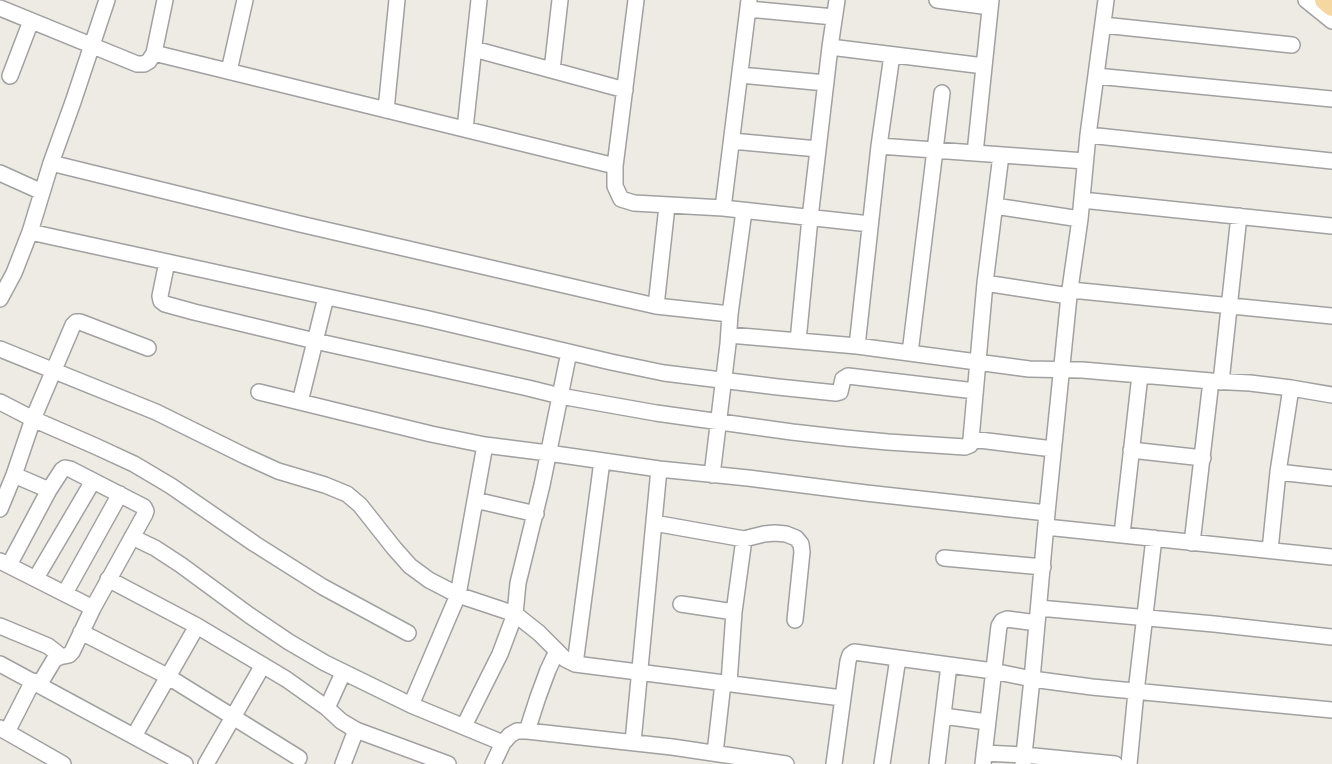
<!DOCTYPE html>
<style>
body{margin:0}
canvas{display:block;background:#edebe4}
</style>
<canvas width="1332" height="764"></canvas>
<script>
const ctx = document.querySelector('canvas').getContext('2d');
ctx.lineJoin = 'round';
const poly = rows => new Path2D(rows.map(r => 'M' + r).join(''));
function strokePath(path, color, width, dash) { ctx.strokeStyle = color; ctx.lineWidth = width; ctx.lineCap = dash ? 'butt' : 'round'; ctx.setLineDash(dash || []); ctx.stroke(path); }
const minor = poly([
 [636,0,615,166,615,186,621,199,634,203,723,208,870,224],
 [937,0,990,7],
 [1306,0,1332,21],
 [0,8,137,64,144,64,149,61,154,53,615,166],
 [748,9,834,17],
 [1103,25,1292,45],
 [830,47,984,66],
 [474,49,625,90],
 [154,53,165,0],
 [552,70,560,0],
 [229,71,245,0],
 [740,75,826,83],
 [10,76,31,21],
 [1096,76,1332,99],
 [386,110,397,0],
 [465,129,479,0],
 [1088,135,1332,161],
 [732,141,818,149],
 [879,146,1085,161],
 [975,153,991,0],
 [51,163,300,224,616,297,656,306,730,314],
 [0,173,42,192],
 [1082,200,1332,226],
 [995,206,1080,219],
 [723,208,749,0],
 [30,232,429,319,611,362,664,373,778,387,836,393,840,392,843,379,848,376,975,391],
 [167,262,160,296,161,301,165,304,194,312,315,341,528,388,560,396,656,413,792,432,845,438,888,442,965,447,970,445,971,439,985,283,1001,155],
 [985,283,1069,296],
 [1071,290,1332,316],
 [0,299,14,273,30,232,51,163,73,102,107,0],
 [656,306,667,206],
 [729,335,857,346,1029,369,1082,370,1211,381,1250,383,1291,388,1332,395],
 [798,341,810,218,830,47,837,0],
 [857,346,879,146,892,55],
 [0,349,156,412,245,456,278,471,325,485,347,494,360,505,394,548,410,566,429,580,458,595,515,614,539,633,565,659,575,664,842,698],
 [910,353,942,93],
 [1221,382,1239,216],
 [259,392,431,434,485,445,548,453,659,469,748,478,866,493,1047,513],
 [0,402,33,419,95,446,134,464,171,486,255,544,323,587,408,633],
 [300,402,326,297],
 [971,439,1053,449],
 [1131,450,1203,458],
 [1278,472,1332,478],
 [14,475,49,490],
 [712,475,728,344,730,314,744,211],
 [475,500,536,514],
 [0,509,14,475,33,419,73,325,76,322,80,322,148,348],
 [654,523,744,539,764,534,775,533,786,534,796,538,801,544,802,552,795,620],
 [1046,527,1332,557],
 [1122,534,1140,375],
 [132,537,155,548,181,565,249,615,289,642,325,663,411,705,503,743],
 [1192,543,1211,381],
 [1270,550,1278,472,1291,388],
 [944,558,1043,567],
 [0,561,93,608],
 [9,565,49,490,62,470,65,468,70,469,144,507,146,511,145,514,93,608,72,652,69,655,59,657,54,660,39,685],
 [36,578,93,481],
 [108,579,197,626,286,679,327,708,341,721,356,730,448,764],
 [65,593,120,494],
 [681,604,734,612],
 [1039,608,1214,624,1332,637],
 [0,626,48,646,57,653,59,657],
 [81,632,167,676,299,758],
 [0,664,185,764],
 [575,664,602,461],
 [729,683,734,612,744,539],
 [411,705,458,595,485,445],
 [327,708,343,673],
 [943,716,987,722],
 [464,726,500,654,515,614,518,583,542,485,569,352],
 [0,728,63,764],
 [527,731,538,697,548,670,557,651],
 [7,732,33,681],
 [134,736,197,626],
 [633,742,659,469],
 [715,753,723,683],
 [984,753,1024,755,1115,764],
 [206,764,263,665],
 [343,764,356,730],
 [493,764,503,743,510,735,517,731,527,731,672,747,786,764],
 [834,764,848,661,850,655,854,652,993,671,1032,679,1092,687,1332,710],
 [882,764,898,658],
 [937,764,949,665],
 [983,764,999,626,1002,621,1007,619,1037,623],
 [1023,764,1032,679,1047,513,1069,296,1080,219,1088,135,1106,0],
 [1129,764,1136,692,1154,538]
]);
const major = poly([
 [1325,0,1332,6]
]);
strokePath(minor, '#a1a1a1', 18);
strokePath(major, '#8b6c0b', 22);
strokePath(minor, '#fff', 15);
strokePath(major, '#f5d8a1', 20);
</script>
